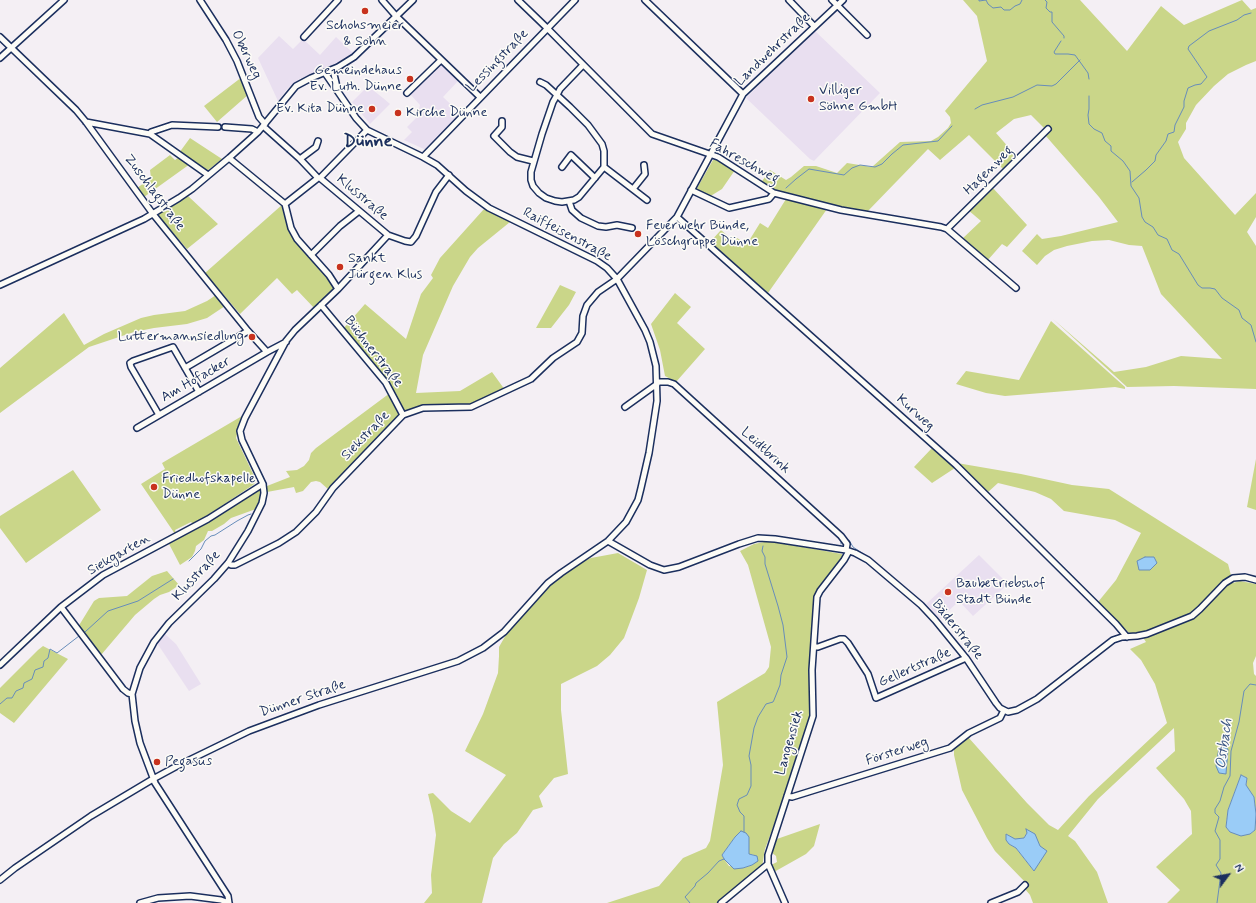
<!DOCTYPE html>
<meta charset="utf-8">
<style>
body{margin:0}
#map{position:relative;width:1256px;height:903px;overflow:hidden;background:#f4eff4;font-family:Mynerve,sans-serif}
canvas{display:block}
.north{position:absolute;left:1208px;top:855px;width:40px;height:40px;-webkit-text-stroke:3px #fdfcf7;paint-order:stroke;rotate:58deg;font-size:11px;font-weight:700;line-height:16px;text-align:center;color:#1b2f5e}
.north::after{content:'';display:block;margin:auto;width:14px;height:18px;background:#1b2f5e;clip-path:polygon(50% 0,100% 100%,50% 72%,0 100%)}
</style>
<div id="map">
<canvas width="1256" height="903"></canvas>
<div class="north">N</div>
</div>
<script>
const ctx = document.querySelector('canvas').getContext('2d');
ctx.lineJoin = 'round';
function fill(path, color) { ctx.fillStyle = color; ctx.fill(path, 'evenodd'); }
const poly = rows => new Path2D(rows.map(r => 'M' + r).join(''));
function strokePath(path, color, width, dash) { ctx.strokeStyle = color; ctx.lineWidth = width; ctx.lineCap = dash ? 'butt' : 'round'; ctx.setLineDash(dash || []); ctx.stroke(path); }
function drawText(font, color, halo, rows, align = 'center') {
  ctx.font = font + ' Mynerve,sans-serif'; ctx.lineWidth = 3; ctx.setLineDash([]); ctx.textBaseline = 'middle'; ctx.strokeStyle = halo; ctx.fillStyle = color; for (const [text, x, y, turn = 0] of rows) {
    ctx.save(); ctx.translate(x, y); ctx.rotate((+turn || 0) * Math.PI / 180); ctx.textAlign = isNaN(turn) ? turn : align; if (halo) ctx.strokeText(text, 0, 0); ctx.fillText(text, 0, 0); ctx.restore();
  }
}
const built = poly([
 [815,31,880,93,814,161,810,159,746,98,776,67],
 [279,36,293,49,303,39,320,55,336,37,353,53,335,65,299,79,287,89,278,101,258,58],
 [441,62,459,80,443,97,461,114,426,150,404,140,412,132,407,127,417,117,420,105,410,94],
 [368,86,383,98,390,104,370,124,352,102],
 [979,555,1008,584,973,616,959,601,940,619,926,604],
 [165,634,176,644,201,684,189,691,157,643]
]);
const green = poly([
 [963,0,1080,0,1127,51,1161,6,1184,25,1242,0,1251,10,1256,8,1256,61,1246,65,1228,74,1214,86,1196,105,1186,123,1186,129,1178,142,1184,158,1235,215,1256,193,1256,217,1247,232,1256,246,1256,389,1174,386,1127,387,1053,319,1114,372,1146,367,1181,356,1222,359,1161,294,1142,246,1129,245,1109,240,1092,241,1067,246,1054,250,1045,256,1037,265,1022,251,1037,234,1042,239,1061,236,1118,222,1099,197,1045,135,1047,131,1031,115,1014,119,996,133,1018,158,1005,171,969,135,940,160,928,149,866,213,839,208,776,192,760,184,770,170,786,180,791,177,804,166,816,166,837,173,847,163,872,167,900,142,931,141,938,137,948,128,951,123,950,117,945,111,987,61,977,16],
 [242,77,249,94,217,122,204,106],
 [190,138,222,159,207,171,179,153],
 [170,155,175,160,179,157,190,164,144,197,137,188,151,178,150,170],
 [716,159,735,170,722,189,709,197,696,190,713,160],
 [992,187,1027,225,1007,247,1002,244,987,261,962,239,981,221,968,210],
 [188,196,218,224,187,249,159,217,159,214],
 [786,199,827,209,768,293,710,242,721,230,729,237,726,241,730,245,737,238,747,244,760,223,768,228],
 [283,204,290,228,328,275,336,288,315,309,297,290,292,294,277,278,240,314,205,273],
 [484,209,510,222,478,248,470,257,453,286,423,355,416,393,460,391,492,372,505,390,471,406,406,412,403,410,388,382,343,329,365,304,406,339,421,294,433,278,431,275,440,258],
 [560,285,576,292,569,305,551,328,536,328],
 [675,293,691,307,677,323,705,349,676,382,665,376,660,350,651,324],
 [216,295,225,306,207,318,187,324,154,328,134,332,89,347,0,413,0,368,64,313,84,345,104,334,141,318,154,315,185,311,207,301],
 [1051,321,1125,387,1125,389,1115,387,1005,396,986,393,956,384,966,371,1019,380],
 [390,393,400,414,329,490,320,482,316,481,311,482,303,491,296,493,294,487,267,492,267,486,290,477,286,471,297,470,304,466,309,460,311,453,316,448],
 [242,416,236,438,256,480,256,482,253,485,199,521,193,524,191,522,175,530,176,533,175,534,141,484,165,469,162,463],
 [932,448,955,468,932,483,914,467],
 [1256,459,1256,510,1247,507],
 [957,463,1021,474,1072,485,1109,489,1228,564,1233,583,1240,581,1256,584,1256,656,1253,663,1254,674,1256,676,1256,903,1167,903,1180,890,1156,867,1192,834,1191,811,1184,799,1156,768,1175,751,1174,728,1098,799,1068,836,1075,841,1097,872,1108,903,1033,903,1030,895,1025,889,1025,882,995,851,987,838,962,790,954,755,954,749,959,742,968,737,1027,803,1049,825,1058,830,1089,796,1167,723,1155,684,1141,660,1130,649,1146,642,1140,633,1129,633,1098,602,1116,580,1141,533,1115,520,1064,511,1051,499,1035,492,998,483,987,493],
 [1241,775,1247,778,1246,785,1254,797,1256,814,1255,830,1250,834,1230,832,1226,827,1228,810],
 [1027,830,1034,834,1040,846,1034,871,1016,848,1009,844,1006,834,1015,840,1019,839,1024,838,1027,833],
 [73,470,101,510,26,563,0,528,0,516],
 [257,489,261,490,261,496,256,509,231,518,224,524,212,531,208,531,204,540,196,546,195,551,192,557,180,565,168,542],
 [769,541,842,554,843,557,819,590,811,716,785,795,765,849,762,867,719,903,607,903,659,886,683,858,706,848,710,841,723,765,717,702,765,673,769,667,771,647,748,565,740,551,754,544],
 [741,831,749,844,748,850,749,854,754,855,752,865,743,868,729,866,724,859,722,855,735,837],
 [618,553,647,570,639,598,624,638,610,655,597,666,561,684,561,710,568,774,554,778,539,796,543,807,533,810,517,833,504,844,493,858,482,903,424,903,432,893,431,875,436,835,433,815,428,794,433,793,451,811,470,823,506,775,465,751,483,714,498,673,499,656,499,647,507,633,547,586,580,563,591,558],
 [167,571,179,585,169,592,160,595,154,599,135,615,101,655,78,627,94,601,99,598,127,596,152,576],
 [43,646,68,659,14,723,0,713,0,688,38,650],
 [820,824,814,846,806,854,774,872,771,865,777,862,776,856,771,852,774,840]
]);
const water = poly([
 [1145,557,1154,557,1157,563,1150,570,1139,570,1137,561,1145,557],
 [1223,747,1228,749,1226,774,1219,773,1216,766,1219,748,1223,747],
 [1241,775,1247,778,1246,785,1254,797,1256,814,1255,830,1250,834,1241,836,1230,832,1226,827,1228,810,1241,775],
 [1026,829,1035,834,1040,846,1047,851,1034,871,1016,848,1009,844,1006,840,1006,834,1015,839,1024,838,1027,833,1026,829],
 [741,831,746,833,749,837,749,854,757,856,758,861,752,865,743,868,734,869,724,859,722,855,735,837,741,831]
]);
const stream = poly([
 [979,0,979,1,986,0,988,4,993,8,1001,7,1004,10,1010,10,1015,6,1020,4,1022,0],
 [1045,0,1047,2,1046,8,1050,12,1052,12,1052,22,1064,36,1064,38],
 [1061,41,1054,52,1055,54,1068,54,1075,55,1088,73,1089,79],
 [1089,96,1089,109,1088,115,1089,124,1094,129,1102,133,1105,141,1111,146,1111,151,1123,161,1130,171,1131,186,1139,198,1142,217,1145,222,1153,227,1158,235,1167,239,1172,250,1179,254,1198,285,1202,288,1210,288,1215,289,1222,298,1239,310,1242,318,1251,325,1256,342],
 [975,109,982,105,1013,97,1037,85,1052,86,1056,84,1080,60],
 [1132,182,1146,170,1155,161,1156,155,1166,141,1168,134,1174,132,1175,125,1184,107,1184,101,1188,88,1195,85,1201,84,1207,77,1188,49,1189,46,1209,31,1237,20,1244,15,1251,13],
 [786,188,796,179,809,169,844,175,852,168,860,165,875,167,882,164,892,154,903,145,938,141,952,126],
 [676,382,704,407],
 [752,451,794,490],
 [826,525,840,539,841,541,841,544],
 [849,540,853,547,868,557,924,605],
 [189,561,201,549,205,541,211,536,215,535,237,521,248,515,251,514],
 [940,622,948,632],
 [85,632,108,611,138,601,173,579],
 [951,636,966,654],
 [975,666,982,677],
 [0,704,7,698,12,698,16,691,23,688,24,683,32,679,35,670,43,667,44,661,48,658,50,649,57,653,79,636],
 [744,832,744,816,740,812,737,805,739,799,747,795,751,786,751,765,749,756,754,728,758,717,766,704,773,702,774,700,780,685,781,675,787,657,783,625,778,606,765,564,765,557,762,551,763,546],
 [690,903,685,897,695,886,696,883,708,873,719,861,724,859],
 [1217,903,1221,873,1216,865,1220,859,1220,840,1215,831,1219,817,1215,813,1215,809,1220,801,1224,787,1230,776,1231,751,1239,722,1244,691,1250,684,1256,685]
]);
const minor = poly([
 [200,0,226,40,237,61,259,117,265,124],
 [382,0,396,16,480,97],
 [518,0,547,28,652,134,718,157,774,193,841,210,941,227,947,229,1016,288],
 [645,0,743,94],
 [789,0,814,26],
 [832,0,867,35],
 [0,37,76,110,86,122,153,214,248,331,267,352,286,342],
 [304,37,338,0],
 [0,58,64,0],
 [333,70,337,87],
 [540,82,546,85,557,95,570,107,588,125,602,144,604,151,604,167,579,197,574,200,562,202,555,201,546,198,539,193,533,186,531,180,531,172,542,134,553,102,557,95,560,89,583,65],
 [407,93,441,60],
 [502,121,502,127,494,136,510,152,517,157,533,161],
 [86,122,150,134,208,175],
 [263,126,300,159,318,178],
 [225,127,252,129,258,132],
 [150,134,151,132,172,125,218,127],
 [423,157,575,0],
 [229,158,285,204],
 [300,159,316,147,318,141],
 [562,167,571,155,595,178],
 [604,167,647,200],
 [320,178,388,235,405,241,411,242,416,236,436,192,449,175],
 [633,189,645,174,644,165],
 [691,190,729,208,769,199,774,193],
 [569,201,572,210,581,218,598,226,606,227,617,225,632,228],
 [285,204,318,178,320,178,367,130],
 [285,204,291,228,297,239,329,275,338,289],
 [677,217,956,465,1116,624,1127,637],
 [947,229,1048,129],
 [311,255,340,226,359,211],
 [0,285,144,219,179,198,192,189,229,158,258,132,296,86,311,78,338,67,354,57,413,0],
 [321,305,386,383,403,415],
 [185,368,248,331],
 [657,382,668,382,674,384,841,536,847,544,846,550],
 [625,407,657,384],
 [159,415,131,367,130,363,133,361,173,347,199,392],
 [137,428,267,352],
 [608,541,650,565,664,570,679,567,739,544,758,538,775,539,846,550,855,553,868,560,921,605,935,620,966,658,996,703,1000,708,1008,712,1017,710,1037,699,1113,640,1122,637,1137,636,1147,634,1192,616,1200,609,1225,583,1233,578,1245,577,1256,580],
 [228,563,231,565,235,565,279,543,296,532,316,512,333,488,403,415,423,408,471,407,531,379,553,358,577,342,582,333,583,316,587,305,598,292,617,279,677,217,743,94,843,0],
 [61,607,123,689,128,693,132,694],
 [815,647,818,647,840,639,844,639,848,643,868,674,876,698,966,658],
 [0,665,61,607,103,575,208,519,263,484],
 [787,796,792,797,950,748,969,733,1000,718,1004,710],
 [0,880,15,868,91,816,153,779,177,766,249,731,319,705,458,661,483,648,504,632,548,583,561,573,608,541,626,522,638,500,641,488,649,453,657,401,656,366,650,342,645,330,617,279,607,268,597,261,489,208,466,191,437,165,423,157,367,130,356,118,325,73],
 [140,903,158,898,190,896,221,900,229,903],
 [229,903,228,896,155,783,140,743,135,721,132,694,140,668,154,642,169,623,214,579,228,563,248,531,262,503,264,493,263,484,242,440,240,431,245,418,286,341,295,330,338,289,388,235],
 [721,903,768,864],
 [785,903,768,864,768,855,813,716,812,670,817,597,820,591,844,560,849,551],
 [991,903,1018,892,1025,885]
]);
const markers = [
 [365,11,4,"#c8321e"],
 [410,79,4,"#c8321e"],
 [811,99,4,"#c8321e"],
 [372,109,4,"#c8321e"],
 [398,113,4,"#c8321e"],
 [638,234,4,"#c8321e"],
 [340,267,4,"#c8321e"],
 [252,337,4,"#c8321e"],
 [154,487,4,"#c8321e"],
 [948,592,4,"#c8321e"],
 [157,762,4,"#c8321e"]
];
const poiNames = [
 ["Schohsmeier",365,26,"center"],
 ["& Sohn",365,42,"center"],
 ["Gemeindehaus",402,71,"right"],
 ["Ev. Luth. Dünne",402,87,"right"],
 ["Villiger",819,91],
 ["Söhne GmbH",819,107],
 ["Ev. Kita Dünne",364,109,"right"],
 ["Kirche Dünne",406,113],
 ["Feuerwehr Bünde,",646,226],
 ["Löschgruppe Dünne",646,242],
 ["Sankt",348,259],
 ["Jürgen Klus",348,275],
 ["Luttermannsiedlung",244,337,"right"],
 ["Friedhofskapelle",162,479],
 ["Dünne",162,495],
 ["Baubetriebshof",956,584],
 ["Stadt Bünde",956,600],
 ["Pegasus",165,762]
];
const streetNames = [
 ["Landwehrstraße",773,50,-44],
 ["Oberweg",246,55,64],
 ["Lessingstraße",498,61,-46],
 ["Fahreschweg",744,162,29],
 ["Hagenweg",989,171,-45],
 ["Zuschlagstraße",154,193,53],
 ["Klusstraße",362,198,40],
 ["Raiffeisenstraße",567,235,28],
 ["Büchnerstraße",373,352,52],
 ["Am Hofacker",196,380,-30],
 ["Kurweg",915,413,42],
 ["Siekstraße",366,436,-46],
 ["Leidtbrink",765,451,42],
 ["Siekgarten",119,555,-30],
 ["Klusstraße",197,576,-47],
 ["Bäderstraße",957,630,51],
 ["Gellertstraße",915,668,-24],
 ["Dünner Straße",303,699,-19],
 ["Langensiek",790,743,-74],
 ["Försterweg",897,752,-18]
];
const waterNames = [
 ["Ostbach",1225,744,-82]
];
const districtNames = [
 ["Dünne",368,142]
];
fill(built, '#e9dff0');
fill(green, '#cad689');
fill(water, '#9accf7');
strokePath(water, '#678dba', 1);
strokePath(stream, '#678dba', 1);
strokePath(minor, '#1b2f5e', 8);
strokePath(minor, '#fdfcf7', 5);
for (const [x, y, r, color] of markers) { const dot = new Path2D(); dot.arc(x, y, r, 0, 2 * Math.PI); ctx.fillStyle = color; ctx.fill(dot); strokePath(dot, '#fdfcf7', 1.5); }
drawText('14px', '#1b2f5e', '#fdfcf7', poiNames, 'left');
drawText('14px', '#1b2f5e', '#fdfcf7', streetNames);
drawText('italic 15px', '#3b5684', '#fdfcf7', waterNames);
drawText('bold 18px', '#1b2f5e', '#fdfcf7', districtNames);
</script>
